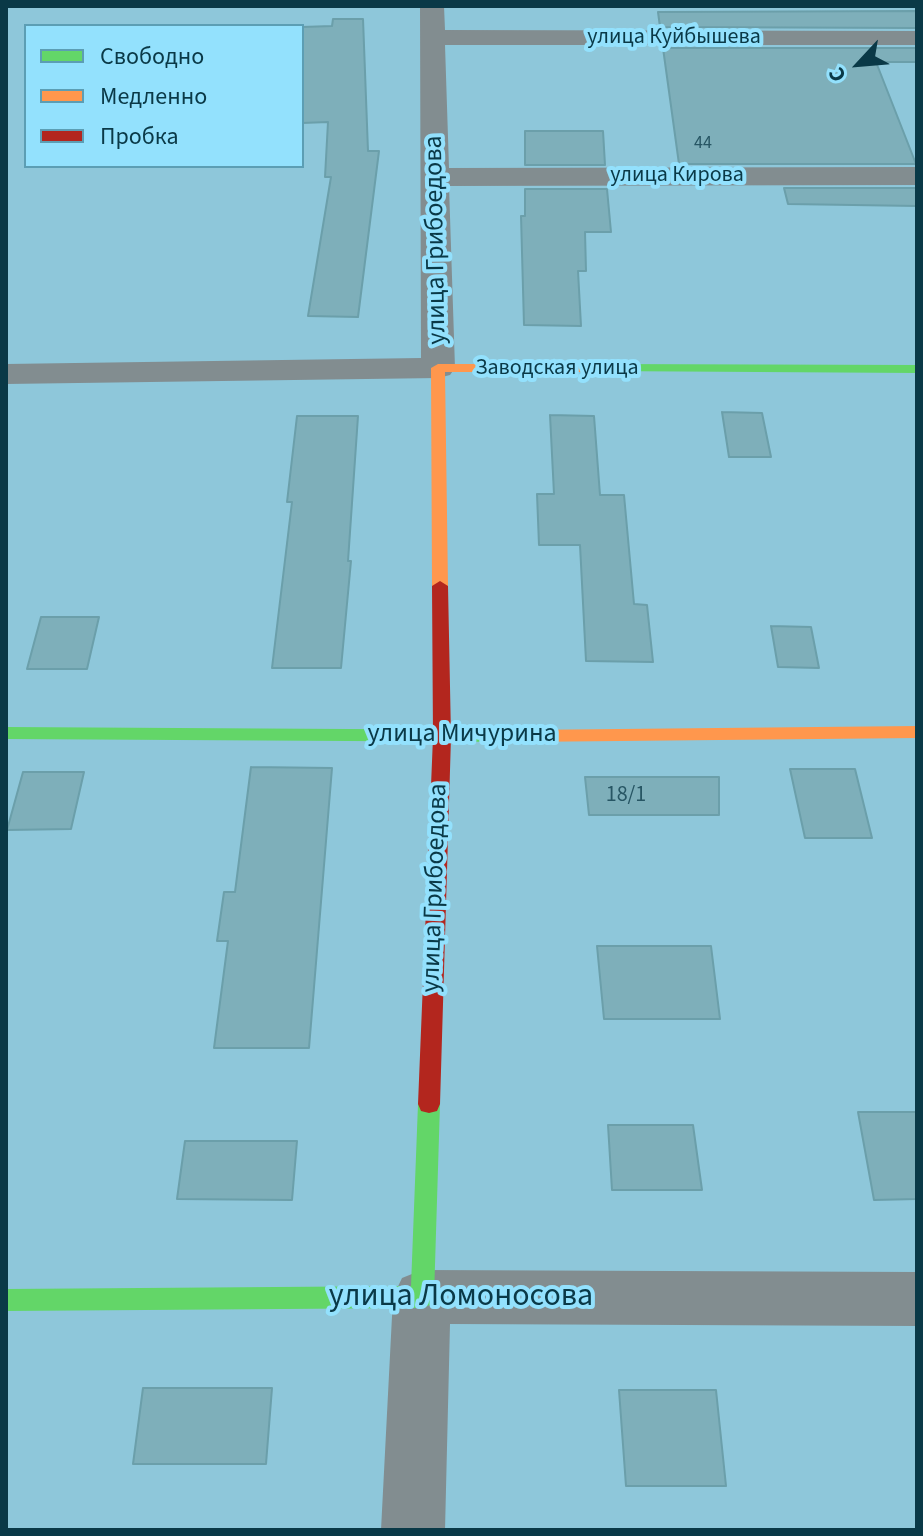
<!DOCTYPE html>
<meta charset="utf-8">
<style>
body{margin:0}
#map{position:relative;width:923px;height:1536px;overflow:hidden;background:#8ec7da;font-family:"Source Sans 3",sans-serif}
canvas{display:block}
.frame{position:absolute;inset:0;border:8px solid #0a3947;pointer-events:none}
.legend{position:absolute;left:24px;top:24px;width:280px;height:144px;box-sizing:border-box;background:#93e1fd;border:2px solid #5c9eb4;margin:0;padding:10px 14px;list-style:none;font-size:24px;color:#0a3947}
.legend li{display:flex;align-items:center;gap:16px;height:40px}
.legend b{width:40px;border:2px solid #5c9eb4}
.north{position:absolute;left:819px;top:24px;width:80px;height:80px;-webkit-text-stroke:6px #93e1fd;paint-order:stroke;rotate:244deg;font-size:22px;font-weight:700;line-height:32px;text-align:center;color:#0a3947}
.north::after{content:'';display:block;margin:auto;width:28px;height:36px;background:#0a3947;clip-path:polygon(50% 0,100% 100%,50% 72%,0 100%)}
</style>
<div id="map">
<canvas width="923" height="1536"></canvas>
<div class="frame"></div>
<ul class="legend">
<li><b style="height:10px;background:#63d668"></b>Свободно</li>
<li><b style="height:10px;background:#ff974d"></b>Медленно</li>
<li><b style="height:10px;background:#b3261e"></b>Пробка</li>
</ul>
<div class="north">С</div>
</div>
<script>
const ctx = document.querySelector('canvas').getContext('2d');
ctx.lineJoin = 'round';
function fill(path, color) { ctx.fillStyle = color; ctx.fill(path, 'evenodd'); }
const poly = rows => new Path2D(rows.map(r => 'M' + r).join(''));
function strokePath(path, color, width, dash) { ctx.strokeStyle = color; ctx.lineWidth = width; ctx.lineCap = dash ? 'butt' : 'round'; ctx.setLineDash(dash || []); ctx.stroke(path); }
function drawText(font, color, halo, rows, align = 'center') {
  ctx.font = font + ' "Source Sans 3",sans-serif'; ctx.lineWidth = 8; ctx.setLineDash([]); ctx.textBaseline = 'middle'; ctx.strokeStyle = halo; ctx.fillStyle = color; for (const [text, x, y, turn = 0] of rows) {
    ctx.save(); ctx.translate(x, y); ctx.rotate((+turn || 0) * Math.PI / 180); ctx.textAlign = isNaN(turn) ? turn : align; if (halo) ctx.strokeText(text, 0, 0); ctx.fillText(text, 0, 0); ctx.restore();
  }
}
const building = poly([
 [917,11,917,28,660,27,658,12,917,11],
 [333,19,363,19,368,151,379,151,358,317,308,316,331,177,325,177,328,122,302,123,302,27,332,26,333,19],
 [663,48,917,48,917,62,876,62,916,164,679,164,663,48],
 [525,131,603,131,605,165,525,165,525,131],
 [784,188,917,188,917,206,788,204,784,188],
 [525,189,607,189,611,232,585,232,586,271,578,271,581,326,524,325,521,216,525,216,525,189],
 [722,412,762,413,771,457,729,457,722,412],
 [550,415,594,416,600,495,624,495,634,604,647,605,653,662,586,661,580,545,539,545,537,494,554,494,550,415],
 [297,416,358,416,348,561,351,561,341,668,272,668,292,502,287,502,297,416],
 [41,617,99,617,87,669,27,669,41,617],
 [771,626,811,627,819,668,778,667,771,626],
 [251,767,332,768,309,1048,214,1048,228,941,217,941,224,892,235,892,251,767],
 [790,769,855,769,872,838,805,838,790,769],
 [23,772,84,772,71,829,7,830,23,772],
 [585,777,719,777,719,815,589,815,585,777],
 [597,946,711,946,720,1019,604,1019,597,946],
 [858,1112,917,1112,917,1199,874,1200,858,1112],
 [608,1125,693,1125,702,1190,612,1190,608,1125],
 [185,1141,297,1141,292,1200,177,1199,185,1141],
 [143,1388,272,1388,266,1464,133,1464,143,1388],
 [619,1390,716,1390,726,1486,626,1486,619,1390]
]);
const street = poly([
 [420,6,444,6,445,30,917,31,917,45,445,45,449,168,917,167,917,185,449,186,455,368,450,375,438,378,6,384,6,364,421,358,420,6],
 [422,1270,917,1272,917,1326,450,1324,445,1530,381,1530,393,1297,402,1278,422,1270]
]);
const fast = poly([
 [605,364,917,365,917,373,600,371,598,368,605,364],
 [6,727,520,730,529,736,520,742,6,739,6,727],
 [429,1095,437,1097,440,1104,434,1297,430,1305,422,1308,6,1311,6,1289,411,1286,418,1104,421,1097,429,1095]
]);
const slow = poly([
 [438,364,605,364,612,368,605,372,445,372,448,586,440,591,432,586,431,368,438,364],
 [917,726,917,738,520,742,511,736,520,730,917,726]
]);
const jam = poly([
 [440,581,448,586,451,737,440,1104,437,1111,429,1113,421,1111,418,1104,433,737,432,586,440,581]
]);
const farNumbernames = [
 ["44",703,144]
];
const farStreetnames = [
 ["улица Куйбышева",674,38],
 ["улица Кирова",677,176],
 ["Заводская улица",557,369]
];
const numberNames = [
 ["18/1",626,796]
];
const streetNames = [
 ["улица Грибоедова",437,240,-91],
 ["улица Мичурина",462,735],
 ["улица Грибоедова",436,888,-88]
];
const nearStreetnames = [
 ["улица Ломоносова",461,1298]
];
fill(building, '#7eafba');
strokePath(building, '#6b9faa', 2);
fill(street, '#828d90');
fill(fast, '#63d668');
fill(slow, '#ff974d');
fill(jam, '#b3261e');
drawText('18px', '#275664', null, farNumbernames);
drawText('22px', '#0a3947', '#93e1fd', farStreetnames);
drawText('22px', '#275664', null, numberNames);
drawText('26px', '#0a3947', '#93e1fd', streetNames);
drawText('32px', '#0a3947', '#93e1fd', nearStreetnames);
</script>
